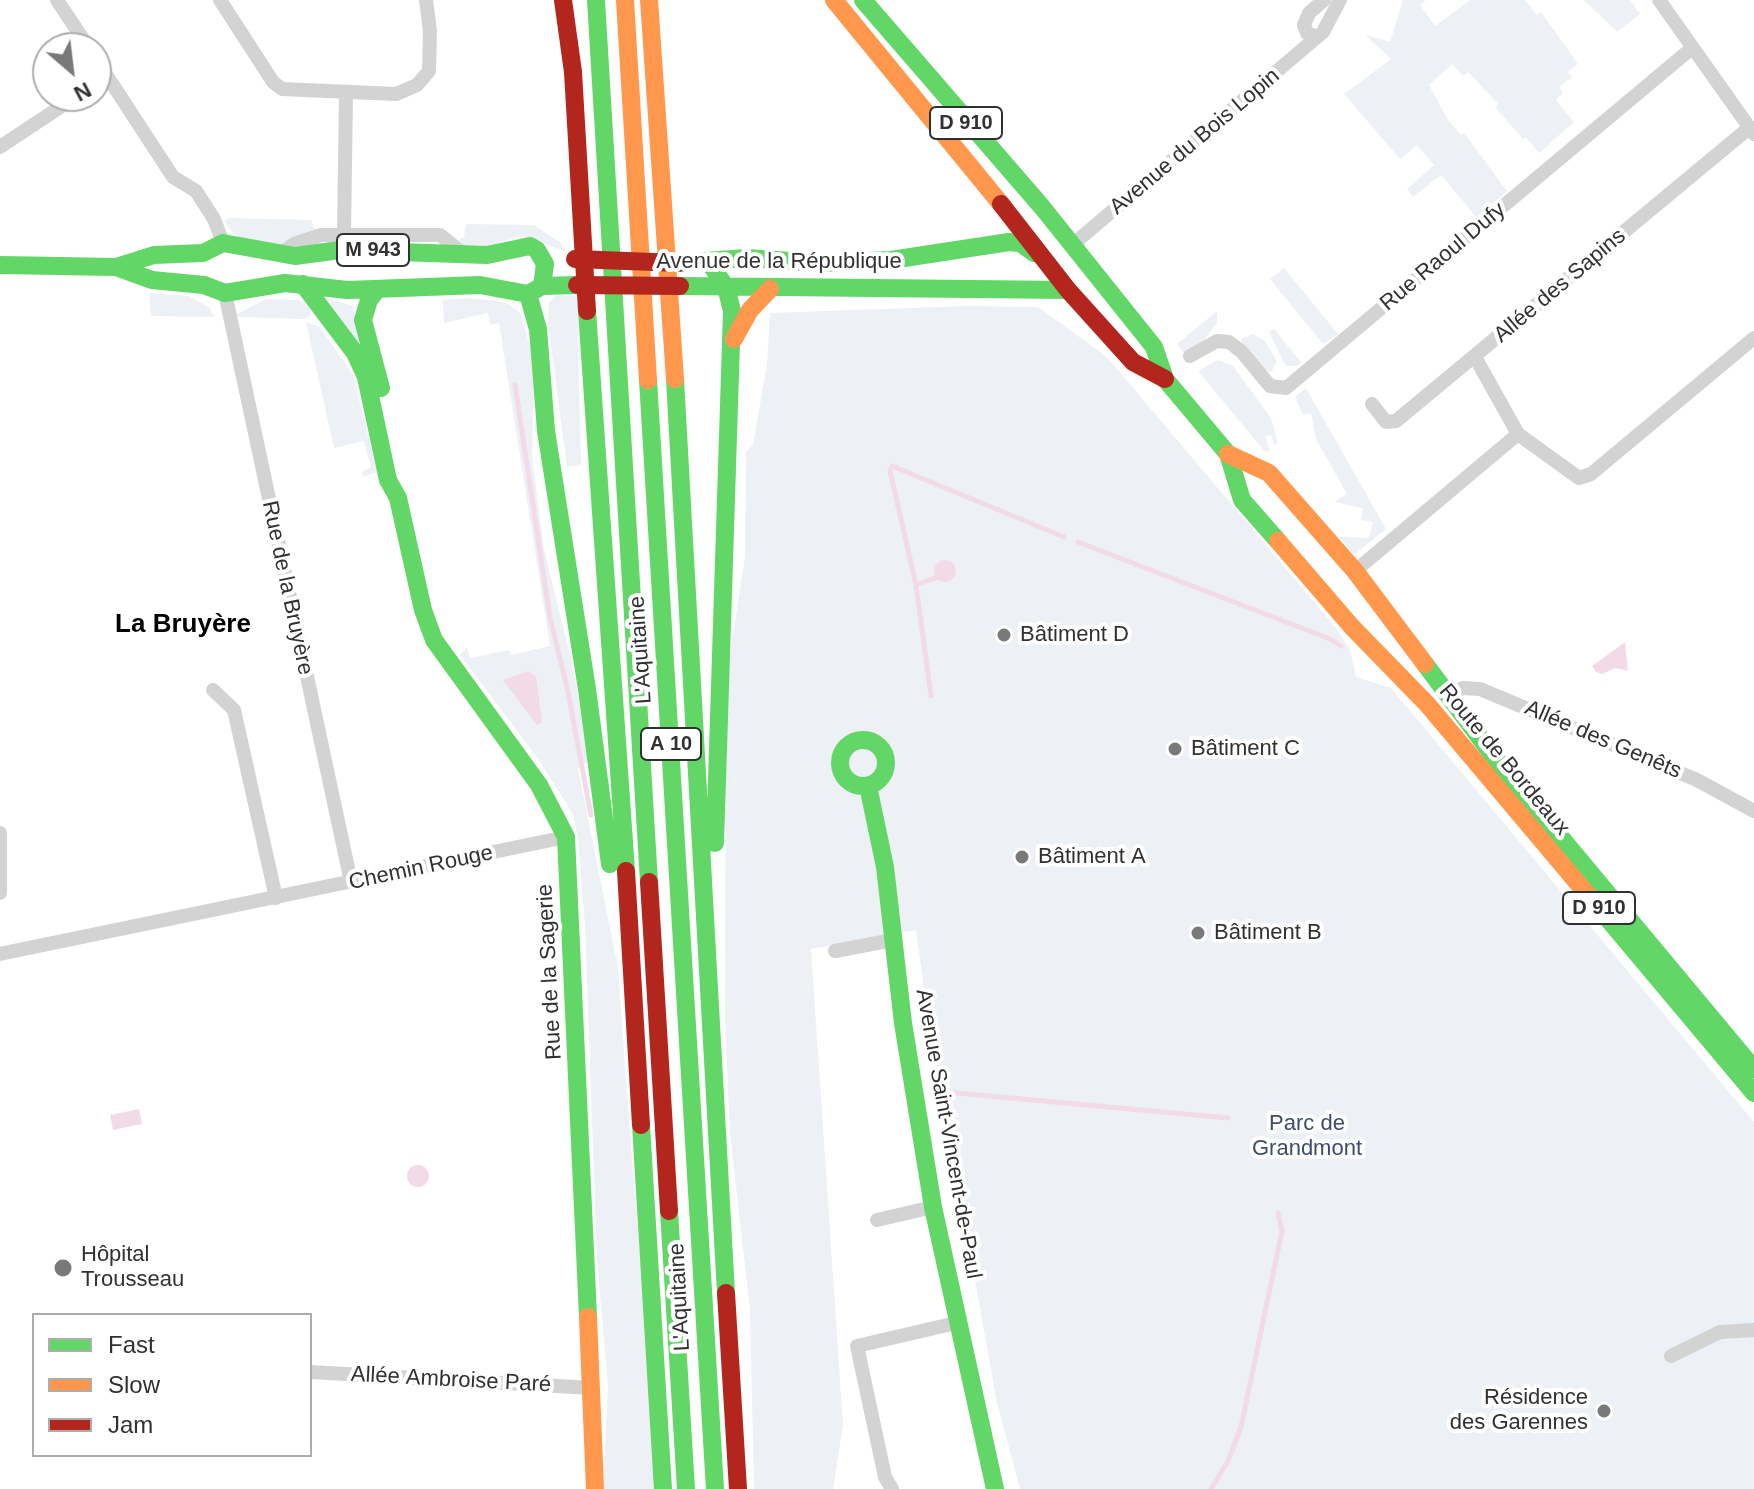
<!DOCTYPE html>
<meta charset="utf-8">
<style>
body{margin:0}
#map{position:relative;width:1754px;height:1489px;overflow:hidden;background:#fff;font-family:Arial,sans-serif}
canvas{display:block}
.legend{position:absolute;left:32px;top:1313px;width:280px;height:144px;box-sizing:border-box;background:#fff;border:2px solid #adadad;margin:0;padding:10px 14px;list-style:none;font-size:24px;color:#313131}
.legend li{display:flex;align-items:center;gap:16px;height:40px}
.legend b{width:40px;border:2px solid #adadad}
.north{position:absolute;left:32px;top:32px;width:80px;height:80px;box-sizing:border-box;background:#fff;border:2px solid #adadad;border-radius:50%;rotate:152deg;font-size:22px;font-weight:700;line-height:32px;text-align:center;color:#313131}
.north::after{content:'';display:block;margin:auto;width:28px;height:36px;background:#797979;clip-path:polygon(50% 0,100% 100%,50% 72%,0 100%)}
</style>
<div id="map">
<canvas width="1754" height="1489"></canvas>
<ul class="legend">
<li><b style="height:10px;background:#63d668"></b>Fast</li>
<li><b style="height:10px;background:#ff974d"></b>Slow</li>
<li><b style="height:10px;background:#b3261e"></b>Jam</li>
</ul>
<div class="north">N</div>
</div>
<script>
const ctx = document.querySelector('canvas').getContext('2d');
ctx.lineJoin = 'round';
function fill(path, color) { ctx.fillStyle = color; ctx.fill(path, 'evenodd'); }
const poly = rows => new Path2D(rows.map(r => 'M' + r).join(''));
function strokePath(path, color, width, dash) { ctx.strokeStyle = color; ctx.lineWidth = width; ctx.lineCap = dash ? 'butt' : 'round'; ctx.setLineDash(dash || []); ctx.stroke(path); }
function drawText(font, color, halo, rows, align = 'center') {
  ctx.font = font + ' Arial,sans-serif'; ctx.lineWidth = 8; ctx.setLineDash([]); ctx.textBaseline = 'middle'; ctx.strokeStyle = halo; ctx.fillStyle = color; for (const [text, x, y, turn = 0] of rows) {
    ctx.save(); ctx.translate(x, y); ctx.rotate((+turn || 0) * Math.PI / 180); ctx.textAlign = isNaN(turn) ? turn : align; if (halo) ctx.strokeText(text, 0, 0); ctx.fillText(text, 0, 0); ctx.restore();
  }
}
const green = poly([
 [1403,0,1426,0,1420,5,1435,26,1470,0,1525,0,1537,15,1541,12,1578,64,1568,72,1572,77,1559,87,1563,93,1556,100,1574,122,1539,153,1526,137,1523,139,1495,107,1498,104,1468,72,1463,76,1452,64,1429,85,1448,120,1461,135,1464,133,1507,191,1477,218,1441,175,1413,197,1407,189,1434,165,1417,145,1400,159,1344,94,1391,59,1364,34,1390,42],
 [1584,0,1630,0,1640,14,1617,32],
 [228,218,311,220,315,229,271,250,251,245,233,233,224,221],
 [466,224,534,225,561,243,565,251,521,236,470,252,459,240,464,237],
 [1284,268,1338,334,1323,344,1270,279],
 [149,293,189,296,210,308,214,317,151,316],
 [556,295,577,296,581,465,567,467,548,323,549,303],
 [323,297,353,306,360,342,357,344],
 [465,298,498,301,510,305,521,314,534,362,532,457,544,549,572,663,590,761,578,768,618,968,635,1200,663,1489,603,1489,608,1385,597,1260,585,925,578,839,573,814,539,760,460,655,467,647,470,658,509,650,511,655,550,646,499,323,490,325,488,313,444,323,443,300],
 [266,299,299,300,310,309,311,315,305,319,238,317,237,314],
 [966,306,1038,307,1107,357,1336,628,1350,650,1356,677,1391,688,1754,1122,1754,1489,1020,1489,997,1403,929,1024,916,930,811,949,843,1425,833,1489,754,1489,750,1309,730,1134,725,1019,726,682,745,557,746,452,753,445,767,364,770,313],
 [1217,311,1217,323,1198,348,1187,356,1177,344],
 [306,322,320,327,353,375,377,472,363,477,362,472,371,467,364,441,334,448],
 [1274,329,1301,362,1297,366,1286,366,1283,361,1269,332],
 [1253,334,1265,341,1277,362,1271,372,1264,370,1242,344,1241,339],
 [1218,360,1233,366,1271,418,1278,443,1274,445,1271,435,1265,436,1270,451,1265,452,1198,371],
 [1306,388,1386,529,1354,555,1340,537,1369,538,1373,522,1361,520,1363,508,1334,502,1347,494,1316,439,1311,413,1303,415,1295,397]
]);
const water = poly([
 '934 571a11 11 0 1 1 22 0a11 11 0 1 1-22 0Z',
 [1625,642,1628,671,1615,668,1602,674,1596,672,1592,666],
 [528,671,536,676,542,722,537,725,503,680],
 [139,1109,142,1124,113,1130,110,1115],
 '407 1176a11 11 0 1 1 22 0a11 11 0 1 1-22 0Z'
]);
const stream = poly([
 [515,385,550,618,567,687,591,815],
 [1078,542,1330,639,1341,646],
 [916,585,890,471,892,466,1064,537],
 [931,696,916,585,940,576],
 [946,1092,1228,1118],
 [1211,1489,1228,1461,1241,1427,1282,1231,1278,1213]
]);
const street = poly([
 [57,0,89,48],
 [220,0,273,82,282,89,396,94,417,85,429,71,430,31,426,0],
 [1659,0,1754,134],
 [1317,37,1307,33,1304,25,1309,13,1324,0],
 [96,59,173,177,196,191,214,219,223,243],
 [0,147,77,96],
 [344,235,346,94],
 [1071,246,1323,32,1340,0],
 [279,255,294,244,321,235,440,235,465,255],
 [225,293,351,882],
 [1190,356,1217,341,1229,342,1242,352,1270,386,1286,388,1692,48],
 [1475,357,1518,434,1579,478,1591,474,1754,338],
 [1372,404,1386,422,1396,421,1749,128],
 [1355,571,1518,434],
 [213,690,234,710,276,898],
 [1448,695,1463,688,1480,689,1697,780,1754,811],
 [0,833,0,893],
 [835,951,893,940],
 [0,954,566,837],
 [877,1220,933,1207],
 [1671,1356,1720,1332,1754,1330],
 [310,1372,592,1388],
 [892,1489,885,1477,857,1346,956,1323]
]);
const fast = poly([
 [596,0,649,882],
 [863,0,1042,207,1154,347,1165,379,1228,454,1242,500,1278,541],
 [708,261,726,287,732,311,715,843],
 [679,263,746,258,822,263,891,260,1009,242,1020,243,1034,253],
 [0,265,116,267,152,280,204,285,225,293,285,283,347,290,480,285,528,294,542,286,577,285],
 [116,267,154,255,203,253,223,243,295,256,340,250,487,255,530,246,537,250,545,264,542,286],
 [303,284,355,353,366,377,388,480,398,498,423,610,434,640,539,785,566,837,588,1317],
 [680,286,1068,290],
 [377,290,369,300,363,320,381,388],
 [528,294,538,329,546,431,587,689,610,864],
 [587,311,626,871],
 [675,379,726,1293],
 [648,380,715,1489],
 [1425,664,1498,762,1754,1069],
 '840 763a23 23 0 1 1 46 0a23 23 0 1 1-46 0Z',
 [868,786,885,867,903,1023,933,1207,995,1489],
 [1592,900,1754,1093],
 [641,1125,663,1489],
 [669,1211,686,1489]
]);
const slow = poly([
 [625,0,648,380],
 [649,0,675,379],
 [834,0,1001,204],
 [734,339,750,310,770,289],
 [1228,454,1269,473,1355,571,1425,664],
 [1278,541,1352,627,1427,704,1592,900],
 [588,1317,595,1489]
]);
const jam = poly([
 [563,0,573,72,587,311],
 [1001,204,1068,290,1133,362,1165,379],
 [626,871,641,1125],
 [649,882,669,1211],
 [726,1293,738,1489]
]);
const jamBridge = poly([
 [575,259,679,263],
 [577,285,680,286]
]);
const markers = [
 [1004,635,8,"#797979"],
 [1175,749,8,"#797979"],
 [1022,857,8,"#797979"],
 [1198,933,8,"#797979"],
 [63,1268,10,"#797979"],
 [1604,1411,8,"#797979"]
];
const shields = [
 [966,123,72],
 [373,250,72],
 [671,744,60],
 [1599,908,72]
];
const shieldNames = [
 ["D 910",966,123],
 ["M 943",373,250],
 ["A 10",671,744],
 ["D 910",1599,908]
];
const streetNames = [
 ["Avenue du Bois Lopin",1195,142,-40],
 ["Rue Raoul Dufy",1443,257,-40],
 ["Avenue de la République",779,262],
 ["Allée des Sapins",1560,286,-40],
 ["Rue de la Bruyère",287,588,78],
 ["L'Aquitaine",641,650,-94],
 ["Allée des Genêts",1603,740,23],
 ["Route de Bordeaux",1504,760,50],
 ["Chemin Rouge",421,868,-12],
 ["Rue de la Sagerie",550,972,-93],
 ["Avenue Saint-Vincent-de-Paul",948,1134,80],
 ["L'Aquitaine",680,1297,-93],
 ["Allée Ambroise Paré",451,1380,3]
];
const poiNames = [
 ["Bâtiment D",1020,635],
 ["Bâtiment C",1191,749],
 ["Bâtiment A",1038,857],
 ["Bâtiment B",1214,933],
 ["Hôpital",81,1255],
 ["Trousseau",81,1280],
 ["Résidence",1588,1398,"right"],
 ["des Garennes",1588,1423,"right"]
];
const parkNames = [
 ["Parc de",1307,1124],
 ["Grandmont",1307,1149]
];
const quarterNames = [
 ["La Bruyère",183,625]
];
fill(green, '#edf0f5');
fill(water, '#f2dbe6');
strokePath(stream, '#f2dbe6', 5);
strokePath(street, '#d3d3d3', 14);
strokePath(fast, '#63d668', 18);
strokePath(slow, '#ff974d', 18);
strokePath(jam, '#b3261e', 18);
strokePath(jamBridge, '#b3261e', 18);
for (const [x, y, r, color] of markers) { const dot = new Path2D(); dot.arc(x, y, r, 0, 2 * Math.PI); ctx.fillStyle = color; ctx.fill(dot); strokePath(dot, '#fff', 3); }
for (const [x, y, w] of shields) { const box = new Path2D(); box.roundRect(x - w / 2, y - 16, w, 32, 6); ctx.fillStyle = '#fff'; ctx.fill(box); strokePath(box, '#313131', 2); }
drawText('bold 20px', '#313131', null, shieldNames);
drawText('22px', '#313131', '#fff', streetNames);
drawText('22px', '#313131', '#fff', poiNames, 'left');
drawText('22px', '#3e4c6c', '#fff', parkNames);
drawText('bold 26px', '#000', '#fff', quarterNames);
</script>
